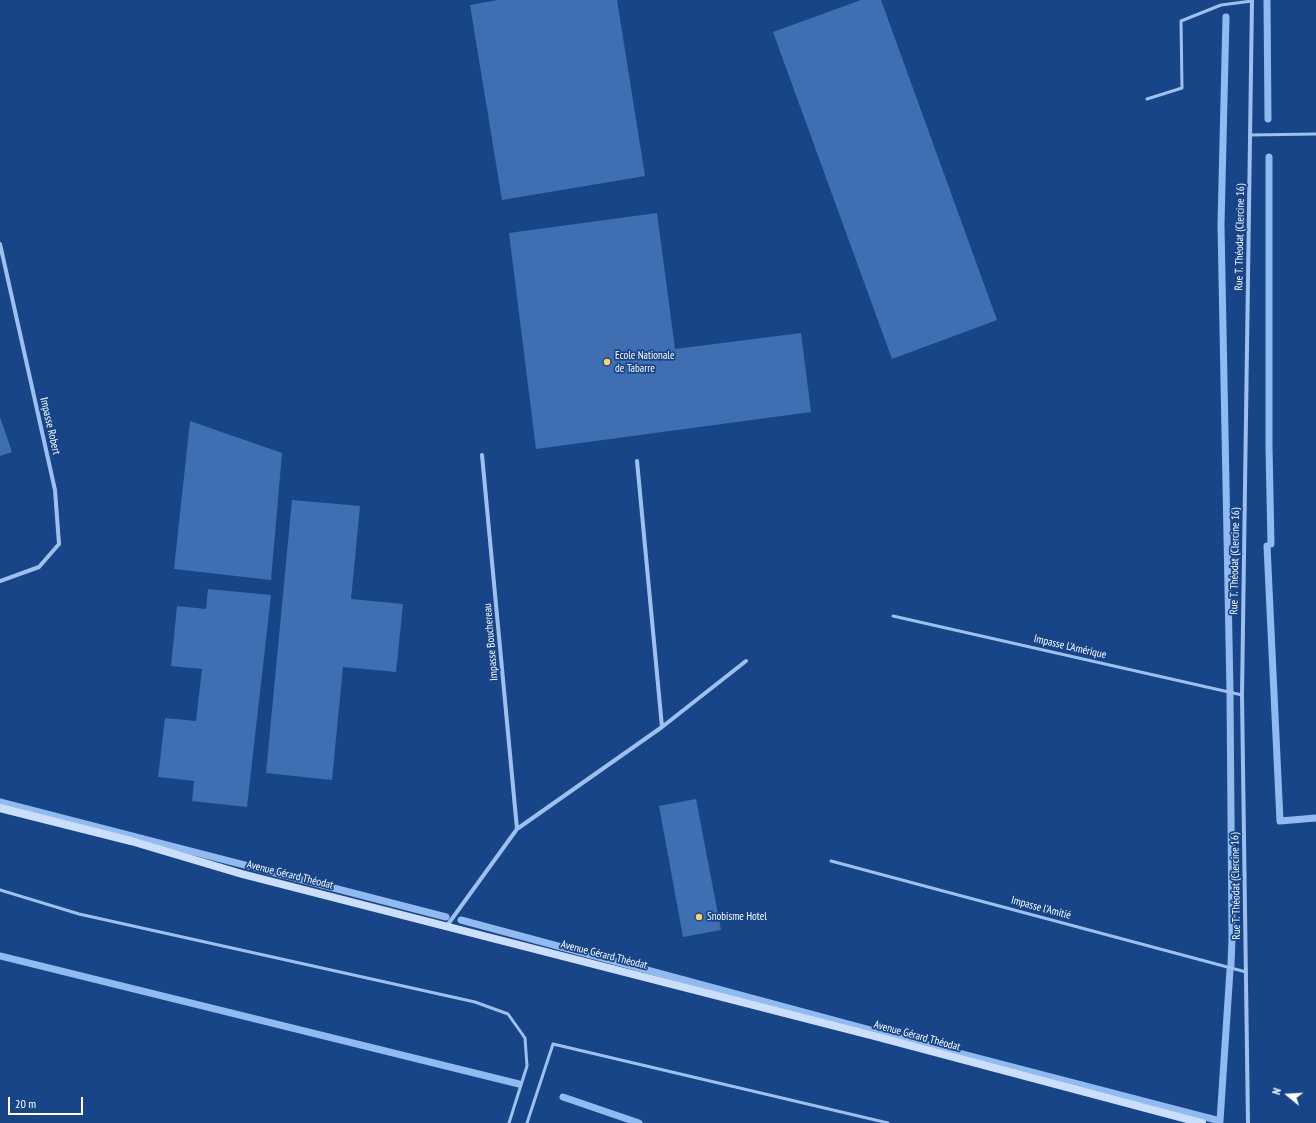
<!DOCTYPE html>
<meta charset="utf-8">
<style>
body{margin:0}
#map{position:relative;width:1316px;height:1123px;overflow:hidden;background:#174588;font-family:"PT Sans Narrow",sans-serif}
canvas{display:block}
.north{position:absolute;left:1268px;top:1075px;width:40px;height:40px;-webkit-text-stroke:3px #174588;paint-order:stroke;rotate:288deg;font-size:11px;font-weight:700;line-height:16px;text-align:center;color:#fff}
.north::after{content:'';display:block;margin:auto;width:14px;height:18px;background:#fff;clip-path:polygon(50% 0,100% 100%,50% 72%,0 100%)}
.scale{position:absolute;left:8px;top:1097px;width:75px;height:18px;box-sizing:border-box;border:2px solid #fff;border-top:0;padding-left:5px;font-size:12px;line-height:14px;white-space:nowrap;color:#fff;-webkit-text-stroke:3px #174588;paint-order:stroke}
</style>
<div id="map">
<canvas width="1316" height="1123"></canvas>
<div class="north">N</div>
<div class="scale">20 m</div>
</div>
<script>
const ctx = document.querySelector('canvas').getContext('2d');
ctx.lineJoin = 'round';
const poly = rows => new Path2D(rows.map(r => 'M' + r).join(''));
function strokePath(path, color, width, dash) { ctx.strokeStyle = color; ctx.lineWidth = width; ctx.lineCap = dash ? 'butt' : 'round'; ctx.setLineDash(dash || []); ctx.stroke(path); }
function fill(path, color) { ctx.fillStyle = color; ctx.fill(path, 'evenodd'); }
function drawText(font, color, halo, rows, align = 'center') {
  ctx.font = font + ' "PT Sans Narrow",sans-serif'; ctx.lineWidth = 3.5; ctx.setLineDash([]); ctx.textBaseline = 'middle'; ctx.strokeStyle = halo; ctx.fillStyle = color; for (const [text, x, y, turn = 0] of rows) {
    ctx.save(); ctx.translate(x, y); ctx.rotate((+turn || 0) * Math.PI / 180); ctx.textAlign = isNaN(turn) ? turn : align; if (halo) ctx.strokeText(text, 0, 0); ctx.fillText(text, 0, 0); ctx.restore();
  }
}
const stream = poly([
 [1267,0,1268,119],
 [1226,17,1221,225,1230,692],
 [1269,157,1269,447,1271,544],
 [1267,546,1280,821,1316,818],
 [1230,694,1232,938,1231,965],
 [0,802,446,917],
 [461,920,881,1033,1220,1121,1230,970],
 [0,956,519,1084],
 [563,1097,639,1123]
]);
const building = poly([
 [498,0,617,0,645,176,502,200,470,5],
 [861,0,881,0,997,320,892,359,773,32],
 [657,213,675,349,801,333,811,412,536,449,509,233],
 [0,417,12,452,0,456],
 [190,421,282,453,271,580,174,569],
 [292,500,360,506,351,599,403,604,396,672,343,667,332,780,266,773],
 [208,589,271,595,247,807,192,801,194,781,158,777,165,718,196,721,202,669,171,666,177,606,206,609],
 [696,799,721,930,683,937,659,806]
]);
const lane = poly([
 [1147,99,1182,88,1181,21,1221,5,1252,1],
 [1250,135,1316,134],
 [893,616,1242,695],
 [831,861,1246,972],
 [0,890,79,914,475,1002,508,1014,525,1038,527,1066,509,1123],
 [527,1123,553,1044,888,1123]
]);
const street = poly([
 [0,244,55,490,59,544,39,567,0,581],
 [482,455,517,829],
 [637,461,662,727],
 [446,927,517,829,662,727,746,661],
 [1248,1123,1242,695,1252,0]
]);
const secondary = poly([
 [0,808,131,841,242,874,874,1036,1202,1123]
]);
const markers = [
 [607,362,4,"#ffd55b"],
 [699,917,4,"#ffd55b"]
];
const streetNames = [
 ["Rue T. Théodat (Clercine 16)",1240,237,-89],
 ["Impasse Robert",50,426,77],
 ["Rue T. Théodat (Clercine 16)",1235,561,-89],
 ["Impasse Bouchereau",491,642,-95],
 ["Impasse L'Amérique",1070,647,13],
 ["Avenue Gérard Théodat",290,875,14],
 ["Rue T. Théodat (Clercine 16)",1236,886,-91],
 ["Impasse l'Amitié",1041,908,15],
 ["Avenue Gérard Théodat",604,955,14],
 ["Avenue Gérard Théodat",917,1036,15]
];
const poiNames = [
 ["Ecole Nationale",615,356],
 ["de Tabarre",615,369],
 ["Snobisme Hotel",707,917]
];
strokePath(stream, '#91baf1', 7);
fill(building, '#3f6fb2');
strokePath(lane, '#9ec0ee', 3);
strokePath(street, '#9ec0ee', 4);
strokePath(secondary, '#cbdefa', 8);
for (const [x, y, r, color] of markers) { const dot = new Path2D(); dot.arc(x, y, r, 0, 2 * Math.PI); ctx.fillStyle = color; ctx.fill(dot); strokePath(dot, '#174588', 1.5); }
drawText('11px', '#fff', '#174588', streetNames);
drawText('11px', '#fff', '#174588', poiNames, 'left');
</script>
